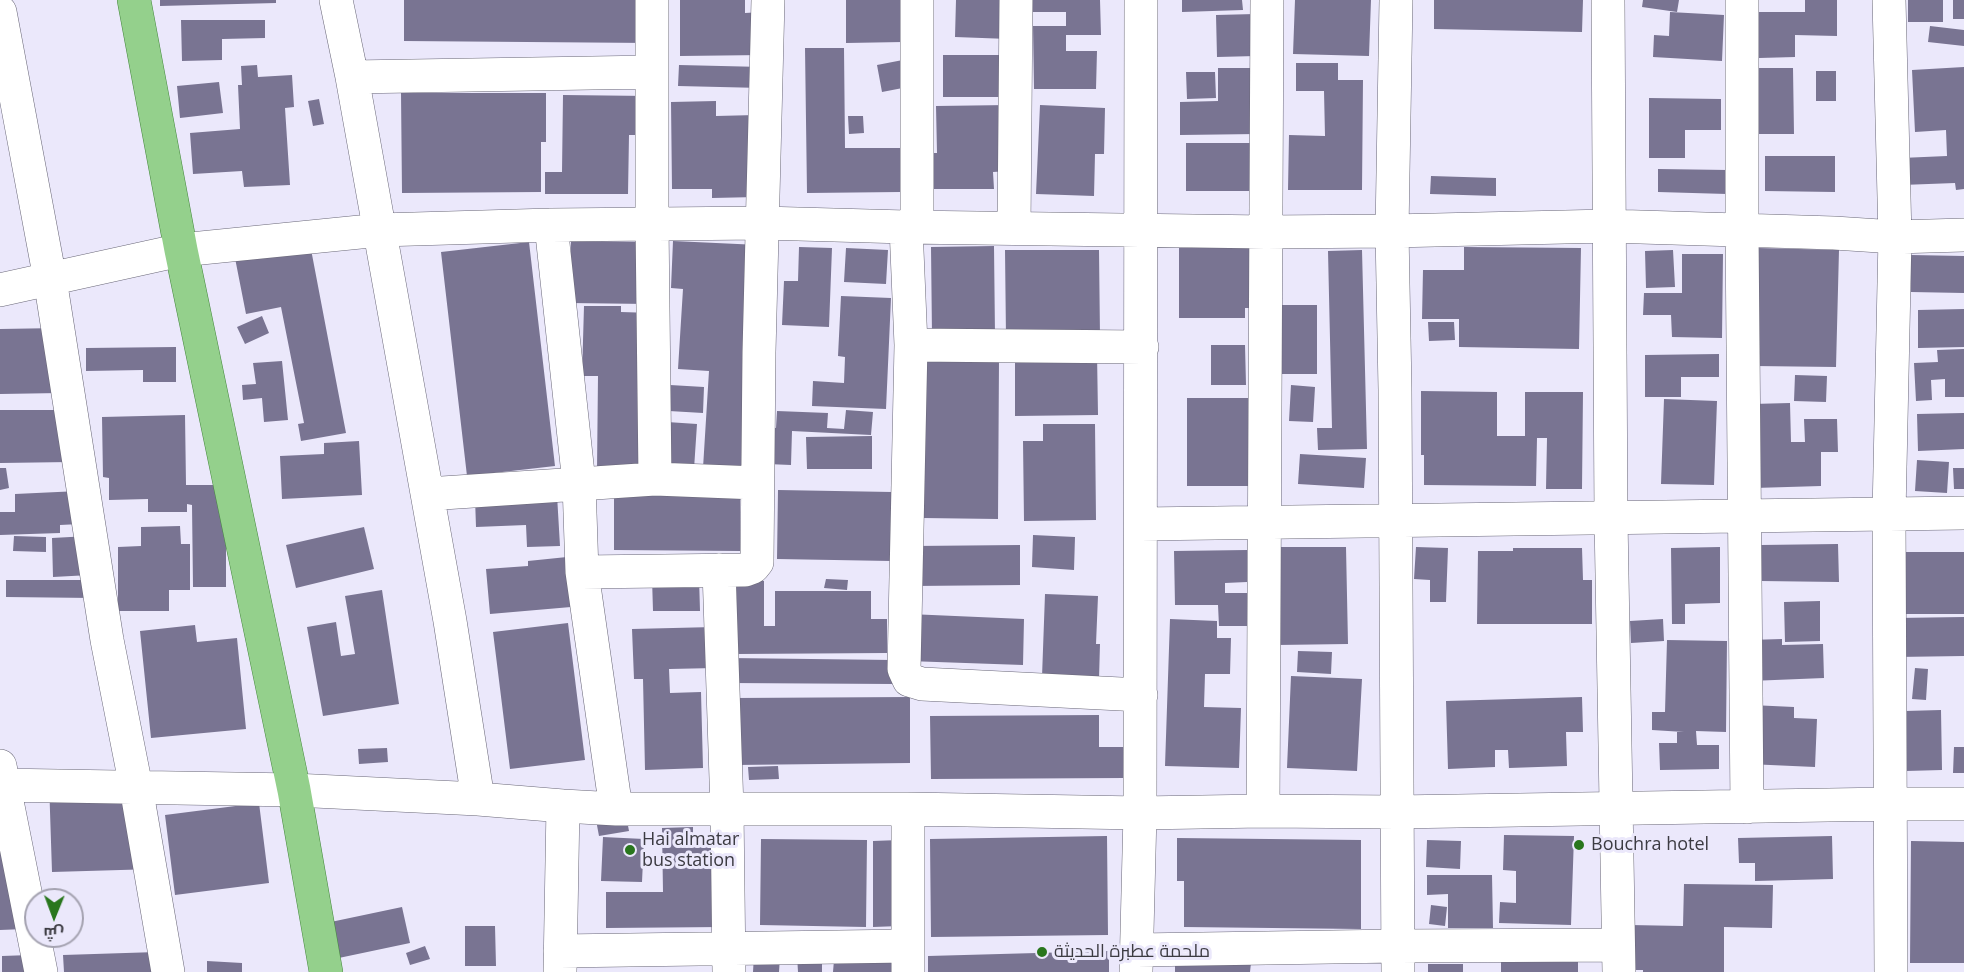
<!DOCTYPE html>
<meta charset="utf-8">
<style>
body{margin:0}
#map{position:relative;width:1964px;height:972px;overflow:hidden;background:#ebe8fb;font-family:"Open Sans",Cairo,sans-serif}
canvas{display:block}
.north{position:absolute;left:24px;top:888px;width:60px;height:60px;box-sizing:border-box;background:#ebe8fb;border:2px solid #a5a3b1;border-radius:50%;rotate:181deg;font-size:16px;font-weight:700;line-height:24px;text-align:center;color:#3c3b42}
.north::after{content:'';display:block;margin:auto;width:21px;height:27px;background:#29761d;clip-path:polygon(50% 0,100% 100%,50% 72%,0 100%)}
</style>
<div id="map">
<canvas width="1964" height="972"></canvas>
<div class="north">ش</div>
</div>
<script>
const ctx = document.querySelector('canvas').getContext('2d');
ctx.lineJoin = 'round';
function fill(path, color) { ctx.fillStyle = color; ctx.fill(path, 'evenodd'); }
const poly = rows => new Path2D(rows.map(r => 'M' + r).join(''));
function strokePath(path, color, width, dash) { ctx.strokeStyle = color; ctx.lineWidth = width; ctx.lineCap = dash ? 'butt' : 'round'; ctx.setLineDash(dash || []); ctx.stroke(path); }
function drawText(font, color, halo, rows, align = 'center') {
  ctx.font = font + ' "Open Sans",Cairo,sans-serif'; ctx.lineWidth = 6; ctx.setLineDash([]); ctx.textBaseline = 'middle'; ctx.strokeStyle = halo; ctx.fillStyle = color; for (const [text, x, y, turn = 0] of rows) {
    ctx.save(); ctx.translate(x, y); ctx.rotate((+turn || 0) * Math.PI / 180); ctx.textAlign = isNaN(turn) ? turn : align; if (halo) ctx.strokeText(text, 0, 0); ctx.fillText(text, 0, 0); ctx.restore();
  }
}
const building = poly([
 [160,0,276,0,276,3,160,6],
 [404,0,651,0,650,43,404,41],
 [680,0,745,0,745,13,762,12,763,55,680,56],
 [846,0,903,0,903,42,846,43],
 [956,0,1005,0,1009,39,955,37],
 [1029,0,1100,0,1101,35,1066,35,1066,51,1097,51,1096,89,1034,89,1033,26,1066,26,1066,12,1029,12],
 [1182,0,1242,0,1243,10,1182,12],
 [1295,0,1371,0,1369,56,1293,54],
 [1434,0,1583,0,1582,32,1434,29],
 [1643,0,1679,0,1677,12,1642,7],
 [1805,0,1837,0,1837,36,1795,35,1795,57,1759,58,1758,12,1805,12],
 [1908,0,1943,0,1943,22,1908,22],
 [1953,0,1964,0,1964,19,1953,19],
 [1670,12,1724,15,1722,61,1653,57,1654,35,1669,36],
 [1255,14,1256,56,1217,57,1216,15],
 [181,20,265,20,265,38,222,39,222,60,182,61],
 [1930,26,1964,30,1964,46,1928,42],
 [805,48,844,48,845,148,900,148,900,192,807,193],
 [943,55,1007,55,1007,97,943,97],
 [908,59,913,86,882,92,877,65],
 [1296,63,1338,63,1338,80,1363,80,1362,190,1288,190,1289,135,1325,136,1324,91,1296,91],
 [257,65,258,77,292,75,294,107,285,108,290,185,244,187,242,171,193,174,190,133,240,129,238,85,242,85,241,66],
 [679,65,763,67,762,88,678,86],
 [1964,67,1964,189,1956,190,1955,183,1902,185,1901,158,1947,156,1946,130,1915,132,1912,70],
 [1218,68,1256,68,1257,134,1180,135,1180,102,1218,101],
 [1757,68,1793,68,1794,134,1758,134],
 [1816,71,1836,71,1836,101,1816,101],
 [1186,72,1215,72,1216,98,1187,99],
 [219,82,223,113,180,118,177,86],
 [401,93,546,93,546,142,541,142,541,192,402,193],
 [563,95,649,96,649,135,629,135,628,194,545,194,545,172,562,172],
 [1649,98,1721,99,1721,130,1685,130,1685,158,1649,158],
 [319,99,324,124,313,126,308,101],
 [716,101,716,116,756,115,757,197,712,198,712,189,672,189,671,102],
 [1009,105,1009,171,993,172,994,189,931,189,930,153,937,153,936,106],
 [1040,105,1105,108,1104,154,1095,154,1094,196,1036,194],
 [848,116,863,116,864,133,849,134],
 [1186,143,1252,143,1252,191,1186,191],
 [1765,156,1835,156,1835,192,1765,191],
 [1658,169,1728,170,1727,194,1658,192],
 [1431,176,1496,178,1496,196,1430,194],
 [571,241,649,242,648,304,570,303],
 [673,241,759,245,755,470,703,468,709,371,678,369,683,289,671,288],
 [529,242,555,466,467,476,441,252],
 [310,244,346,433,301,441,298,424,304,423,281,307,246,314,235,258],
 [994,246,995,336,932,336,931,247],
 [799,247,832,248,829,327,782,325,784,281,798,281],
 [1464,247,1581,248,1579,349,1459,347,1459,319,1422,319,1423,270,1464,270],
 [846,248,888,250,886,284,844,282],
 [1179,248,1260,248,1260,308,1245,308,1245,318,1179,318],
 [1758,248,1839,250,1836,367,1755,366],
 [1005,250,1099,250,1100,337,1006,338],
 [1362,250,1367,449,1318,450,1317,428,1332,428,1328,251],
 [1673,250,1675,287,1646,288,1645,251],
 [1682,254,1723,254,1722,338,1672,337,1671,315,1643,315,1644,293,1682,293],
 [1911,255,1964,256,1964,293,1911,292],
 [841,296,891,298,886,409,812,406,813,381,844,383,845,357,838,356],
 [1281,305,1317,305,1317,374,1281,374],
 [584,306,621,306,621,312,653,313,651,471,597,470,598,376,582,376],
 [1964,309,1964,347,1918,348,1918,310],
 [262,316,269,333,245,344,237,327],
 [1428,322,1454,322,1455,340,1429,341],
 [59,328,60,393,0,394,0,329],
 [1211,345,1245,345,1246,385,1211,385],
 [176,347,176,382,143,382,143,370,86,371,86,348],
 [1964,349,1964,397,1945,397,1945,379,1931,380,1932,400,1916,401,1914,363,1938,362,1937,350],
 [1097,353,1098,415,1015,416,1015,354],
 [1719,354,1719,377,1681,377,1681,397,1645,397,1645,355],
 [924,359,999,360,998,519,923,518],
 [282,361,288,420,264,422,262,398,243,400,242,385,256,384,253,363],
 [1795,375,1827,376,1826,402,1794,401],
 [670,385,704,387,703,413,669,411],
 [1291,385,1315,387,1313,422,1289,421],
 [1421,391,1497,392,1497,436,1525,436,1525,392,1583,392,1582,489,1546,489,1547,438,1537,438,1536,486,1424,485,1424,455,1421,455],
 [1187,398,1256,398,1257,486,1187,486],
 [1664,399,1717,401,1714,485,1661,484],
 [1790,403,1791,442,1805,442,1804,419,1837,419,1838,452,1821,452,1821,486,1754,488,1752,404],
 [0,410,69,410,70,462,0,463],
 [846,410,873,412,871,435,792,431,791,465,767,464,769,427,776,428,777,411,828,413,827,428,844,429],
 [1964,413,1964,449,1918,451,1917,414],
 [185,415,186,485,226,485,226,587,193,587,192,505,187,504,187,512,148,512,148,499,109,500,109,478,103,477,102,417],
 [667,422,697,424,694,469,664,466],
 [1043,424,1095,424,1096,520,1024,521,1023,441,1043,441],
 [872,436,872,469,807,469,806,437],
 [359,441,362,495,282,499,280,456,324,454,324,443],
 [1300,454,1366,458,1364,488,1298,484],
 [1917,460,1949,462,1947,493,1915,491],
 [0,468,6,468,9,488,0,490],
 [1953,468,1964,468,1964,489,1954,489],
 [778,490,892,492,891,561,777,559],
 [79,491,80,524,60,525,60,533,0,535,0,512,15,512,15,494],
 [614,491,740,491,740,551,614,550],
 [557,495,560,546,527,547,526,525,476,527,475,498],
 [180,526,181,544,190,544,190,590,169,590,169,611,118,611,118,547,141,546,141,527],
 [364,527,374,569,296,588,286,545],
 [1033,535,1075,537,1074,570,1032,567],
 [14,536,46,537,46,552,13,551],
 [89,536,90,575,53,577,52,538],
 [1838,544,1839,582,1761,581,1761,545],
 [1020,545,1020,585,914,586,914,546],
 [1275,547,1346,547,1348,644,1277,645],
 [1416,547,1448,548,1446,602,1430,602,1430,580,1414,579],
 [1720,547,1720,603,1685,604,1685,624,1672,624,1671,548],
 [1513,548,1582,548,1583,580,1592,580,1592,624,1477,624,1478,551,1513,551],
 [1247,550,1247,582,1225,583,1225,593,1248,593,1249,626,1219,626,1218,605,1175,605,1174,551],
 [1902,552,1964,552,1964,614,1903,614],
 [567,557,571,607,490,614,486,569,528,566,528,561],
 [699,577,700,611,653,611,652,578],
 [826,579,848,580,847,590,824,588],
 [6,580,93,580,93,598,6,597],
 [736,581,764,581,764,626,775,626,775,591,871,591,871,619,887,619,887,653,737,654],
 [382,590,399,704,323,716,307,627,336,622,341,656,355,654,345,596],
 [1045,594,1098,596,1096,644,1100,644,1099,679,1042,677],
 [1820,601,1820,641,1785,642,1784,602],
 [909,614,1024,619,1023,665,908,661],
 [1964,617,1964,656,1896,657,1896,618],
 [1170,619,1217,621,1217,638,1231,638,1230,674,1205,674,1204,707,1241,708,1239,768,1165,766],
 [1663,619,1664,641,1631,643,1630,621],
 [568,623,585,760,510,769,493,632],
 [195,625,197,642,237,638,246,729,151,738,140,631],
 [714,627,715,668,669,669,670,693,701,692,703,768,645,770,643,679,634,679,632,629],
 [1782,639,1782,645,1823,644,1824,678,1750,681,1749,640],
 [1667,640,1727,641,1726,732,1696,731,1697,745,1719,745,1719,769,1660,770,1659,743,1677,743,1677,732,1684,732,1652,730,1652,712,1665,712],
 [1298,651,1332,652,1331,674,1297,672],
 [729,658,893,660,893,684,729,683],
 [1915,668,1928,669,1926,700,1912,699],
 [1291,676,1362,679,1357,771,1287,768],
 [910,697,910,763,735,765,734,698],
 [1582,697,1583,732,1566,732,1567,766,1509,768,1508,750,1495,750,1495,767,1448,769,1446,701],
 [1751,705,1794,707,1794,718,1817,719,1815,767,1748,764],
 [1941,710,1942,770,1906,771,1905,711],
 [1099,715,1099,747,1124,747,1124,778,931,779,930,716],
 [1954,747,1964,747,1964,773,1953,773],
 [387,748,388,762,359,764,358,749],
 [778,766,779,779,749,780,748,767],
 [152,778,155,869,52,872,49,781],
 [0,796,25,929,0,930],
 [259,803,269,883,175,895,165,815],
 [626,815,629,831,599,836,596,820],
 [693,827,693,842,720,842,722,927,606,928,606,892,663,892,662,828],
 [1504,835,1574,836,1571,925,1499,923,1500,902,1516,903,1516,871,1503,870],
 [1107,836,1108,935,931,937,930,839],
 [1832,836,1833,879,1755,881,1755,863,1739,863,1738,838],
 [603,837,644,839,642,882,601,881],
 [1177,838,1361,840,1361,929,1184,927,1184,881,1177,881],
 [761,839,867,840,866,927,760,925],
 [899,840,900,926,873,927,873,841],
 [1427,840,1461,841,1460,869,1426,867],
 [1911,841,1964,842,1964,963,1910,963],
 [1427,875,1492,875,1493,928,1448,928,1448,894,1427,895],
 [1684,884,1773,885,1772,928,1724,927,1724,972,1643,972,1643,970,1630,970,1630,925,1683,926],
 [1431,905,1447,907,1445,926,1429,924],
 [402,907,410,943,334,959,326,923],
 [465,926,495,926,496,966,465,966],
 [425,946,430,959,410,965,406,953],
 [1109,951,1109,972,928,972,928,956],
 [157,952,157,972,64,972,63,955],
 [30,955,31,972,2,972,2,956],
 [754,955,780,957,779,972,753,972],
 [797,955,822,955,822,972,798,972],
 [834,960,900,963,899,972,833,972],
 [207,961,242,963,242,972,207,972],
 [1501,962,1578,962,1578,972,1501,972],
 [1175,963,1251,963,1250,972,1175,972],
 [1428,964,1463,964,1463,972,1428,972]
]);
const minor = poly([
 [336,0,352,77,450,621,478,799],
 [652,0,652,223,655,479],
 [917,0,917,227],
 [1396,0,1392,231,1395,390,1398,972],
 [1608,0,1611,518,1619,972],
 [1742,0,1742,229,1747,807],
 [1889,0,1895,237,1889,514,1891,972],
 [0,12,50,279,107,640,136,787,168,972],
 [352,77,652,72],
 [551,225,579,483,582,572,616,809],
 [906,227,911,345,904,669,909,680,922,684,1141,695],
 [1014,228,1016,0],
 [0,290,181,250,380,230,551,225,762,223,906,227,1266,232,1392,231,1608,226,1834,233,1895,237,1964,235],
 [911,345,1142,347],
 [427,494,655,479,757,483],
 [1141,524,1964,513],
 [719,570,727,809,729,972],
 [582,572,745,570,753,567,757,562,759,352,768,0],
 [0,766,41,972],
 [0,785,294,790,478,799,563,806,616,809,908,809,1140,813,1263,811,1396,812,1890,804,1964,804],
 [908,809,908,972],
 [1263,811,1267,0],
 [1137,950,1397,946,1618,945],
 [560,951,908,946],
 [560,972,563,806],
 [1136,972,1140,813,1141,0]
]);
const major = poly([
 [134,0,181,250,294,790,326,972]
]);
const markers = [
 [1579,845,6,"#29761d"],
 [630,850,6,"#29761d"],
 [1042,952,6,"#29761d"]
];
const poiNames = [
 ["Hai almatar",642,840],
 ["bus station",642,861],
 ["Bouchra hotel",1591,845],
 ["ملحمة عطبرة الحديثة",1054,952]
];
fill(building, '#797492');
strokePath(minor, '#6a6878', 34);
strokePath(major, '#478840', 34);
strokePath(minor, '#fff', 33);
strokePath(major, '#94d08c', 33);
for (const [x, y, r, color] of markers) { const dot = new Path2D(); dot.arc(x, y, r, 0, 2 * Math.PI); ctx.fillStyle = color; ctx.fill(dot); strokePath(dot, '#ebe8fb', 2); }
drawText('18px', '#3c3b42', '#ebe8fb', poiNames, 'left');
</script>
